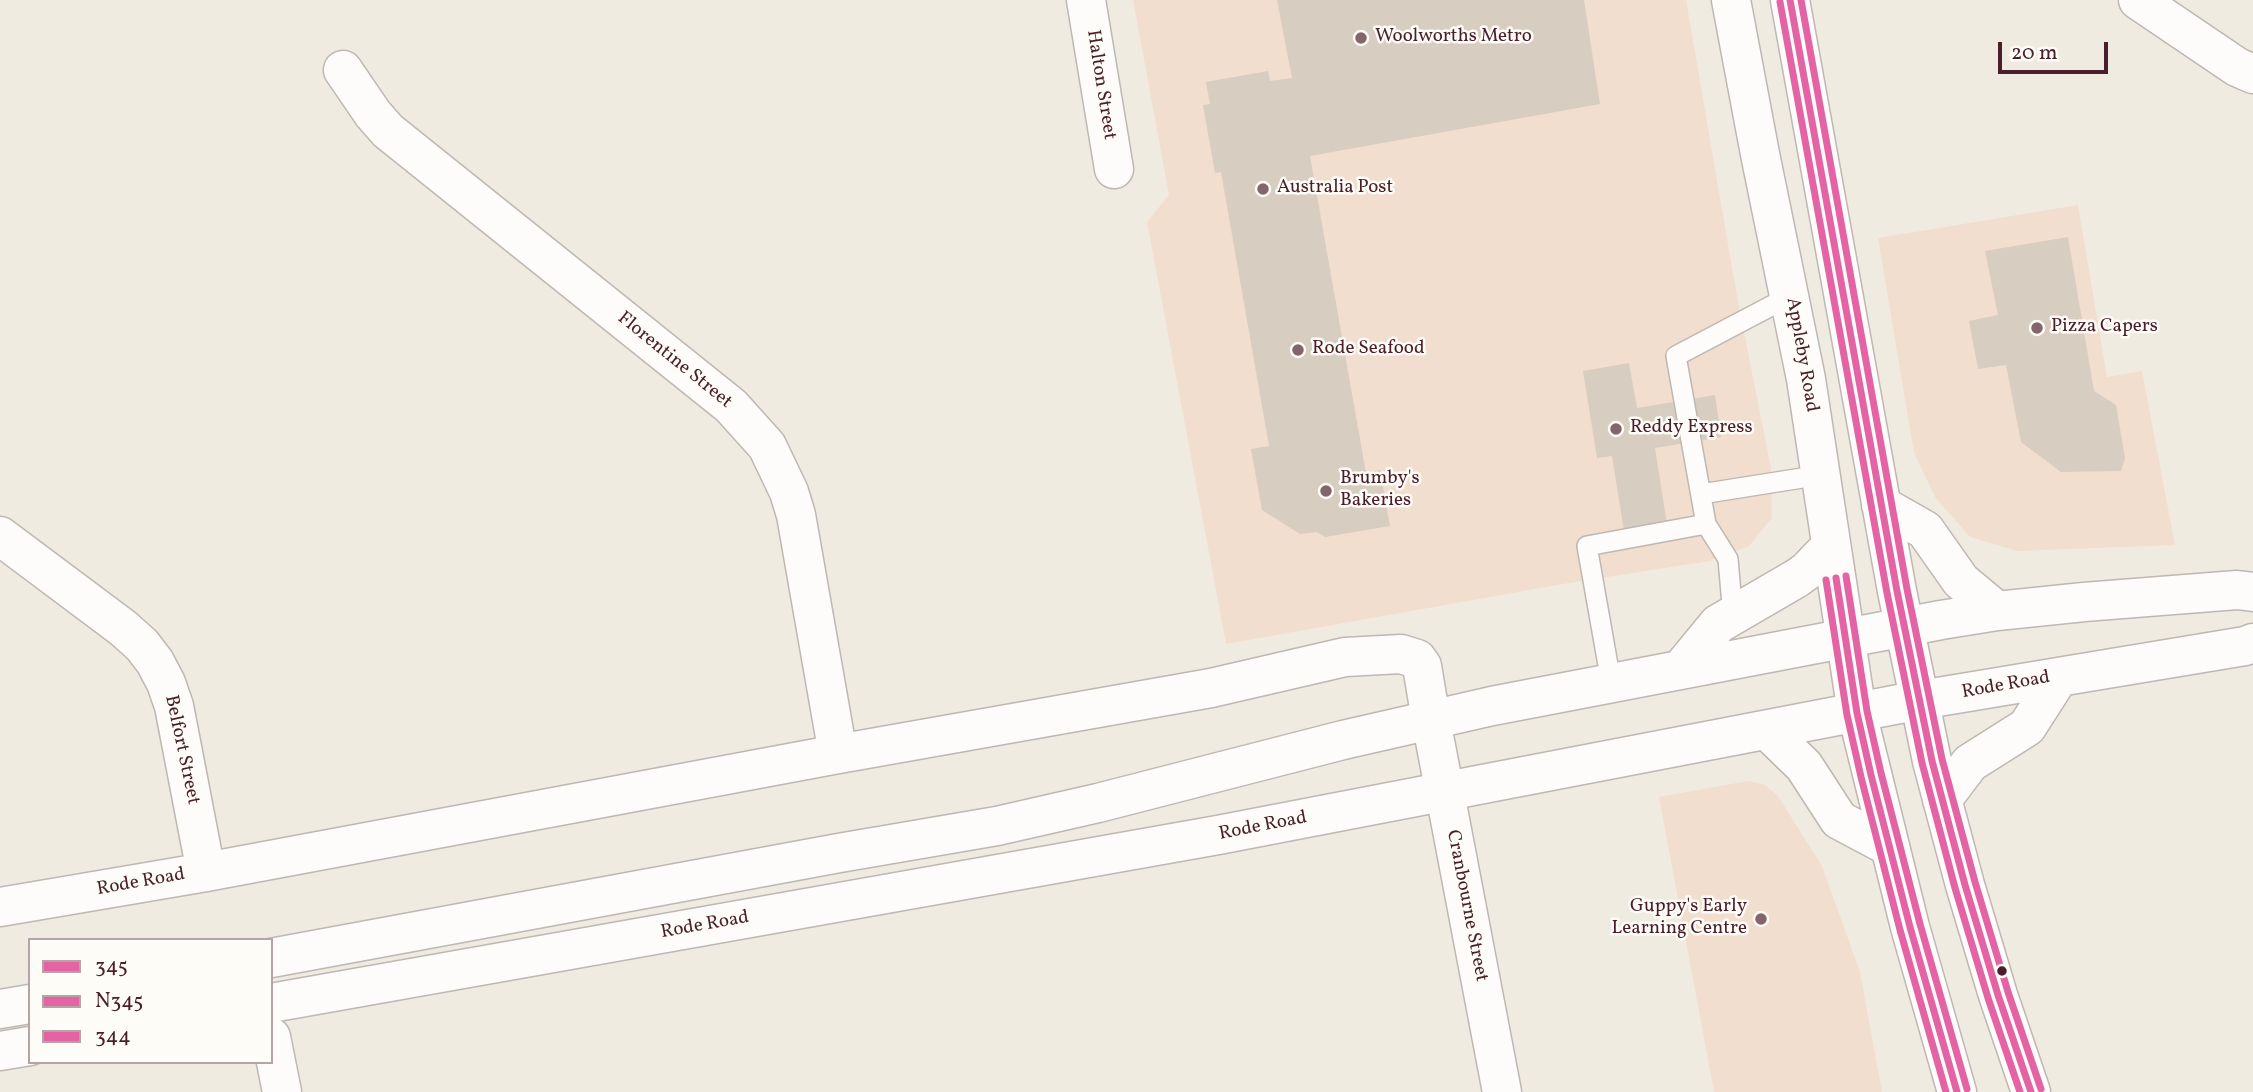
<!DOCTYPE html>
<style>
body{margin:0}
#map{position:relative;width:2253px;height:1092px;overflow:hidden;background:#f0ebe0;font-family:Vollkorn,serif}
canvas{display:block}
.legend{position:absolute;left:28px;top:938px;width:245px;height:126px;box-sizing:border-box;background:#fdfcf7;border:2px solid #b5a4a5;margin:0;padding:9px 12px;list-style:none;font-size:21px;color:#4a1f2b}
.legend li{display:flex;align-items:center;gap:14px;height:35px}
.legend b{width:35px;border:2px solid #b5a4a5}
.scale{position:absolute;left:1998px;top:42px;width:110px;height:32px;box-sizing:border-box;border:4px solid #4a1f2b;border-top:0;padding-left:9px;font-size:21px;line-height:24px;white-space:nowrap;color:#4a1f2b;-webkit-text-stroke:5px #fdfcf7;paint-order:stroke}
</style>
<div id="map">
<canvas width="2253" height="1092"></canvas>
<ul class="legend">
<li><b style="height:9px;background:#e463a4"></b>345</li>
<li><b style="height:9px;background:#e463a4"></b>N345</li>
<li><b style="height:9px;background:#e463a4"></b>344</li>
</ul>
<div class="scale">20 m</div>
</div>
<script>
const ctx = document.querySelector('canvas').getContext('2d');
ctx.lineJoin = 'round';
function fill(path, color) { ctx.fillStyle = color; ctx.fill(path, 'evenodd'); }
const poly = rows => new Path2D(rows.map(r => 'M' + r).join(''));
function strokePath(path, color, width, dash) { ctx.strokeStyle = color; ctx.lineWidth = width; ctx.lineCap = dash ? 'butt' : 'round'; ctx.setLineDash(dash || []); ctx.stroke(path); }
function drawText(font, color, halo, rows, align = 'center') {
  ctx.font = font + ' Vollkorn,serif'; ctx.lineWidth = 5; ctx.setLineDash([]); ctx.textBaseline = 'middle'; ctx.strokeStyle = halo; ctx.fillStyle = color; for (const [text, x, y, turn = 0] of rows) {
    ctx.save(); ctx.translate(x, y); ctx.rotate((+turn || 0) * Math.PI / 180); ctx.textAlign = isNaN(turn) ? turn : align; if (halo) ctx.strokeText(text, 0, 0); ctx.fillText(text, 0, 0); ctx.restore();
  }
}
const built = poly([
 [1133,0,1686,0,1738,302,1771,468,1772,518,1749,546,1709,561,1563,584,1226,644,1147,222,1169,195],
 [2078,205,2107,377,2142,371,2175,545,2017,551,1970,537,1935,497,1914,453,1878,238],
 [1748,781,1765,785,1778,796,1822,866,1860,972,1882,1092,1714,1092,1659,797]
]);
const building = poly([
 [1277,0,1584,0,1600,104,1310,156,1366,473,1380,470,1390,526,1325,537,1317,532,1300,534,1262,510,1251,449,1269,446,1221,172,1215,173,1203,105,1210,104,1206,82,1268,71,1270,81,1292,78],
 [2068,237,2094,391,2116,405,2125,458,2121,471,2061,472,2021,442,2006,365,1978,369,1969,321,1998,315,1985,251],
 [1629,363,1637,408,1715,395,1721,437,1655,448,1667,524,1624,531,1612,456,1597,458,1583,371]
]);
const service = poly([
 [1701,494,1821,475],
 [1706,524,1728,559,1733,616],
 [1611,682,1587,546,1706,524,1676,356,1790,296]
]);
const minor = poly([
 [1086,0,1114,169],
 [2138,0,2237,67,2253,74],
 [343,70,373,114,388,131,731,406,767,446,789,492,796,515,838,754],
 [0,536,123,628,142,645,155,662,166,683,174,706,206,872],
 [0,907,206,872,838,754,1211,688,1345,657,1401,654,1417,659,1422,666,1431,720],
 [271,1037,282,1092]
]);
const tertiary = poly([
 [1431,720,1502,1092]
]);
const secondary = poly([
 [1731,0,1760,154,1806,379,1857,713,1910,927,1957,1092],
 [1790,0,1897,591,1932,761,1965,885,1998,995,2031,1092],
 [1881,505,1925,530,1961,581,1997,611],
 [1681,669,1718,624,1797,578,1808,570,1831,546],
 [1768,731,1804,766,1839,820,1890,847],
 [1942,800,1970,763,2027,727,2059,677],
 [271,958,839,853,997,826,1098,803,1343,740,1492,706,1941,620,1997,611,2084,602,2237,590,2253,592],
 [271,1003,1218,835,1920,700,2245,646,2253,643],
 [0,1009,30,1004],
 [0,1051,30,1046]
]);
const bus1 = poly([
 [1790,0,1897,591,1932,761,1965,885,1998,995,2031,1092],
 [1836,578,1857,713,1871,775,1910,927,1957,1092]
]);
const bus2 = poly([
 [1780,2,1887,593,1922,763,1955,888,1988,998,2020,1092],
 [1826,580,1847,715,1861,777,1900,930,1946,1092]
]);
const bus3 = poly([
 [1801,0,1907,589,1942,759,1975,882,2008,992,2041,1089],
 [1846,576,1867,711,1881,773,1920,924,1967,1089]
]);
const markers = [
 [1361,38,7,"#84666a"],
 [1263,189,7,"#84666a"],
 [2037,328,7,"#84666a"],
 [1298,350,7,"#84666a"],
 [1616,429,7,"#84666a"],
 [1326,491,7,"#84666a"],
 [1761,919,7,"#84666a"],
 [2002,971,6,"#4a1f2b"]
];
const poiNames = [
 ["Woolworths Metro",1375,38],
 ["Australia Post",1277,189],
 ["Pizza Capers",2051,328],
 ["Rode Seafood",1312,350],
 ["Reddy Express",1630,429],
 ["Brumby's",1340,480],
 ["Bakeries",1340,502],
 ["Guppy's Early",1747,908,"right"],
 ["Learning Centre",1747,930,"right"]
];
const streetNames = [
 ["Halton Street",1100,85,81],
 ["Appleby Road",1801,355,80],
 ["Florentine Street",674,361,39],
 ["Rode Road",2006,686,-10],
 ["Belfort Street",181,750,78],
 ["Rode Road",1263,827,-11],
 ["Rode Road",141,883,-10],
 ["Cranbourne Street",1466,906,79],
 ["Rode Road",705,926,-10]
];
fill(built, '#f2dece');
fill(building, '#d7cdc1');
strokePath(service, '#beb7b2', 22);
strokePath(minor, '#beb7b2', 41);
strokePath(tertiary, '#beb7b2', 41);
strokePath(secondary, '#beb7b2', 41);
strokePath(service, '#fdfcfa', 19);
strokePath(minor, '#fdfcfa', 38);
strokePath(tertiary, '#fdfcfa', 38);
strokePath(secondary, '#fdfcfa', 38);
strokePath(bus1, '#e463a4', 7);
strokePath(bus2, '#e463a4', 7);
strokePath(bus3, '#e463a4', 7);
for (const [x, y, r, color] of markers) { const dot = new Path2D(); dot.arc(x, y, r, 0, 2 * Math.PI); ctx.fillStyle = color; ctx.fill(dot); strokePath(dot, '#fdfcf7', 2.5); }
drawText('19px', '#4a1f2b', '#fdfcf7', poiNames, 'left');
drawText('19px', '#4a1f2b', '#fdfcf7', streetNames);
</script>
